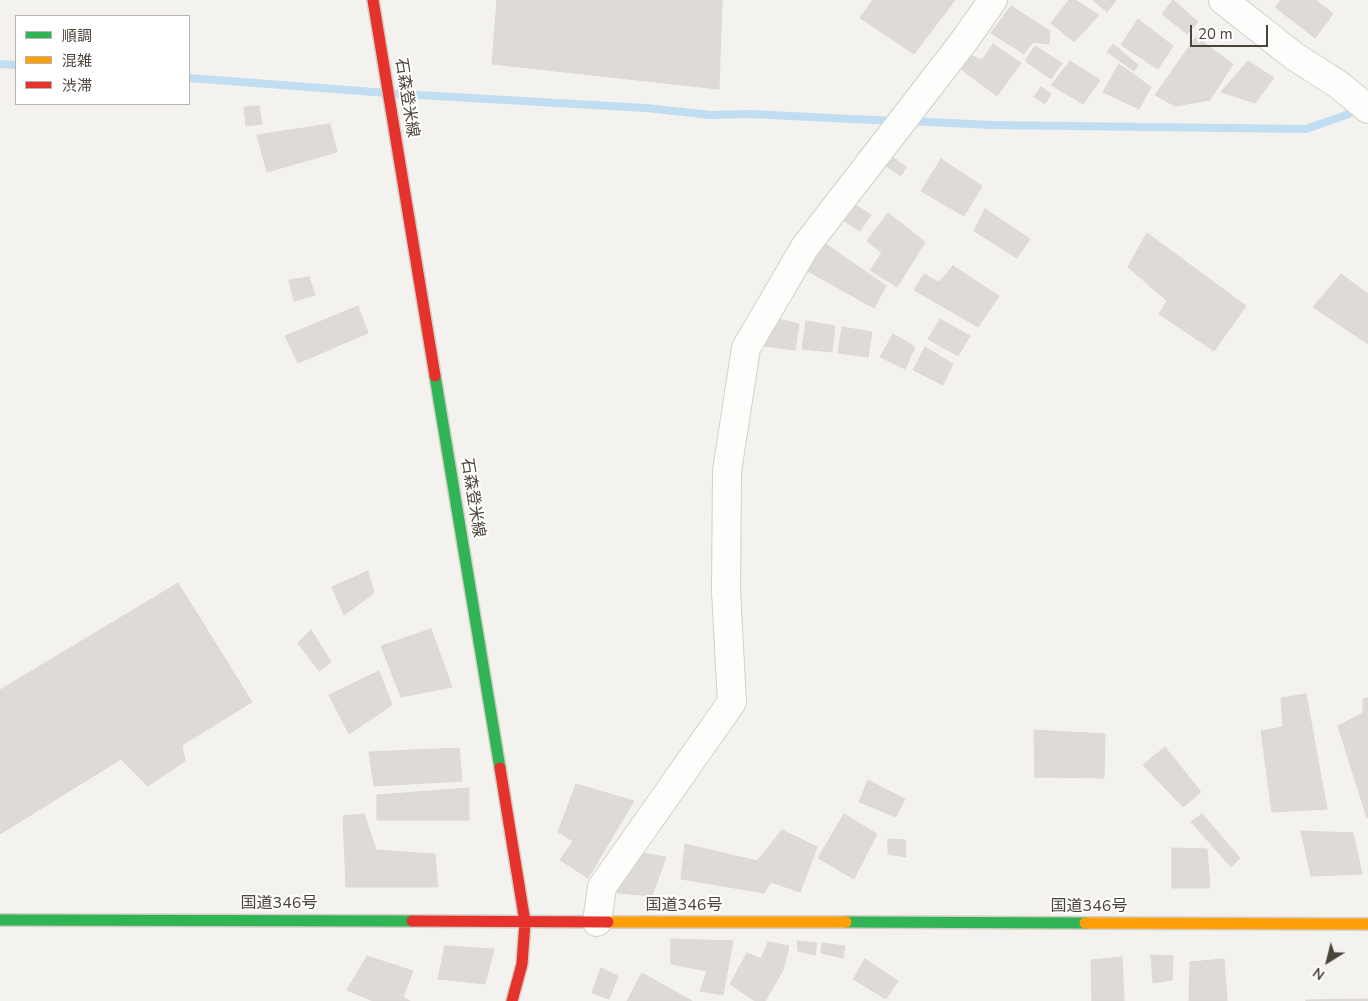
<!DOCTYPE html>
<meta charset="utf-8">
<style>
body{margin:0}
#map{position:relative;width:1368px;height:1001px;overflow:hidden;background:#f4f2ee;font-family:"Nunito Sans","Noto Sans JP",sans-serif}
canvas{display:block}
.legend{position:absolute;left:15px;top:15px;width:175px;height:90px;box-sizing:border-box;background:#fff;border:1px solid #b7b4b0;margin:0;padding:6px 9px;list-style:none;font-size:15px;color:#4b4439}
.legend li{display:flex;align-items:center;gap:10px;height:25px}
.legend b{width:25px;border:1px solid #b7b4b0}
.north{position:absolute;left:1303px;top:936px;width:50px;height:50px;-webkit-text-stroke:4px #fff;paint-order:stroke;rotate:216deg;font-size:14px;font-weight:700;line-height:20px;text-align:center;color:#4b4439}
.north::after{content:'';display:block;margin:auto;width:18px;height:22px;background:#4b4439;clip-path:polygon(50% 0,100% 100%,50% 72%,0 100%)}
.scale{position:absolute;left:1190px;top:25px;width:78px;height:22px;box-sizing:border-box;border:2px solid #4b4439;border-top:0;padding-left:6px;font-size:15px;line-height:18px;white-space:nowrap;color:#4b4439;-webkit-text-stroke:4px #fff;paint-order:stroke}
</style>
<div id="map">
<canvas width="1368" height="1001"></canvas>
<ul class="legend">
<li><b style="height:6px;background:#30b455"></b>順調</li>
<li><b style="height:6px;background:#ff9f0a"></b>混雑</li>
<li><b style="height:6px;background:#e5322d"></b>渋滞</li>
</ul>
<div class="north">N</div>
<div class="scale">20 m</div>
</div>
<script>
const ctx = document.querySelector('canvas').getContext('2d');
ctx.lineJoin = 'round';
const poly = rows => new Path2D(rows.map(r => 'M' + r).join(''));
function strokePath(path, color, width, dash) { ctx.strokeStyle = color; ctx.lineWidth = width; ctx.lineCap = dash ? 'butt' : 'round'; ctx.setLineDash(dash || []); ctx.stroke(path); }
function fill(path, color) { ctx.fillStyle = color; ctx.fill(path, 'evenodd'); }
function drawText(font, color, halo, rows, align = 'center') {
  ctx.font = font + ' "Nunito Sans","Noto Sans JP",sans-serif'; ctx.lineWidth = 4; ctx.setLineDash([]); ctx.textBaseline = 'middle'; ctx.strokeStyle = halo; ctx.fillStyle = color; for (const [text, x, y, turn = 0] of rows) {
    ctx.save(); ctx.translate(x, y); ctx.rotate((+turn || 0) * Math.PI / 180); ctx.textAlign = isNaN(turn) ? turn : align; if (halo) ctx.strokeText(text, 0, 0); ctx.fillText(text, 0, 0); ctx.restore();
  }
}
const stream = poly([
 [0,64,16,65],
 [189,78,400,94,646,108,710,115,749,114,895,121],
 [909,121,991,125,1306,129,1349,114]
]);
const building = poly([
 [497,0,722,0,719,89,492,64,497,0],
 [873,0,955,0,914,54,860,18,873,0],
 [1069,0,1075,0,1099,15,1074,42,1051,23,1069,0],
 [1093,0,1116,0,1107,12,1093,0],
 [1173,0,1198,22,1187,34,1162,14,1173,0],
 [1281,0,1316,0,1333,14,1315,38,1275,7,1281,0],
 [1011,6,1050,31,1049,44,1033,42,1024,54,991,33,1011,6],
 [1138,19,1173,46,1158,69,1121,45,1138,19],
 [1196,37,1233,64,1210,100,1175,106,1155,95,1196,37],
 [993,44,1021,63,997,96,962,70,970,55,982,60,993,44],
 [1113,44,1138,65,1134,71,1107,52,1113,44],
 [1035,46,1062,63,1051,79,1025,61,1035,46],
 [1070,61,1100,80,1083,104,1051,85,1070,61],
 [1248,61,1274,78,1255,103,1221,92,1248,61],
 [1119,64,1151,87,1139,109,1103,92,1119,64],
 [1041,87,1051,94,1045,104,1034,97,1041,87],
 [259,106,262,124,246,126,244,107,259,106],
 [330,124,337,152,267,172,257,135,330,124],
 [887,153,906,167,901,176,883,164,887,153],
 [941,159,982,186,964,216,921,191,941,159],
 [848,200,871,215,860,231,838,217,848,200],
 [985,209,1030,239,1017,258,974,231,985,209],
 [888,213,925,242,897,287,870,270,882,253,867,241,888,213],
 [1147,233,1246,306,1214,351,1159,314,1167,301,1128,267,1147,233],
 [823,242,886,286,874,308,806,270,823,242],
 [953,266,999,296,978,327,914,290,924,274,939,282,953,266],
 [1341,274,1368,294,1368,344,1313,307,1341,274],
 [309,277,315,295,294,301,289,280,309,277],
 [358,306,368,333,298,363,285,336,358,306],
 [770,317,799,324,795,350,764,346,770,317],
 [940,319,970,336,958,356,928,339,940,319],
 [806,321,835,326,832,352,802,349,806,321],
 [842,327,872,332,868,357,838,353,842,327],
 [893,334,915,347,905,369,880,357,893,334],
 [925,347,953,364,943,385,913,370,925,347],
 [368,571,374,593,344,615,332,587,368,571],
 [178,583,252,702,182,745,185,761,148,786,121,759,0,834,0,690,178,583],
 [431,629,452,687,401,697,381,646,431,629],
 [311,630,331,662,319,671,298,643,311,630],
 [379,671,392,705,349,734,329,695,379,671],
 [1306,694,1327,809,1272,812,1261,731,1283,727,1281,698,1306,694],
 [1368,698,1368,818,1367,818,1338,726,1363,713,1363,699,1368,698],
 [1034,730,1105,734,1104,778,1035,777,1034,730],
 [1165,747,1201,792,1183,807,1143,765,1165,747],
 [459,748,462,781,374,786,369,752,459,748],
 [868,780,905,799,896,817,859,802,868,780],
 [576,784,634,801,588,878,560,860,573,841,558,832,576,784],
 [469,788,469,820,377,820,377,795,469,788],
 [364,814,376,850,435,854,438,887,346,887,343,816,364,814],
 [844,814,877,834,854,879,818,858,844,814],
 [1202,814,1240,858,1231,867,1191,822,1202,814],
 [782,830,817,847,800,892,771,882,764,893,681,879,685,844,757,861,782,830],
 [1301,831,1353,833,1362,874,1311,876,1301,831],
 [888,839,905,840,906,857,888,854,888,839],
 [1172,848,1207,849,1210,888,1172,888,1172,848],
 [636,852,666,857,652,896,608,892,636,852],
 [671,939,733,941,723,995,700,991,707,971,671,964,671,939],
 [797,941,817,943,815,955,798,951,797,941],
 [768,942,789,946,783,970,765,1001,755,1001,730,984,747,953,761,959,768,942],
 [822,943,845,946,843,958,821,953,822,943],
 [445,946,494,949,485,984,438,979,445,946],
 [1151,955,1173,956,1172,980,1153,983,1151,955],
 [367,956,413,971,403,997,410,1001,373,1001,347,990,367,956],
 [1122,957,1124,1001,1092,1001,1091,960,1122,957],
 [865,959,898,981,886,999,853,979,865,959],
 [1224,959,1227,1001,1189,1001,1190,962,1224,959],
 [601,968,618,976,609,999,592,993,601,968],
 [642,973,692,1001,627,1001,642,973],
 [1368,999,1368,1001,1306,1001,1306,1000,1368,999]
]);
const street = poly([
 [1223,0,1294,56,1339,85,1368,109],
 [597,922,602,887,732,702,726,591,727,471,746,348,805,247,964,41,993,0]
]);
const fast = poly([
 [435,376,500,768],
 [0,920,412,921],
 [846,922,1085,923]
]);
const slow = poly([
 [608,922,846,922],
 [1085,923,1368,924]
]);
const jam = poly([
 [373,0,435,376],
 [500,768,525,922,522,964,512,1001],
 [412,921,608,922]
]);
const streetNames = [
 ["石森登米線",406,98,81],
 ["石森登米線",472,498,81],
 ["国道346号",279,904],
 ["国道346号",684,906],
 ["国道346号",1089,907]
];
strokePath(stream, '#c0ddf1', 8);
fill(building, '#dedbd6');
strokePath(building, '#dcd9d4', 1);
strokePath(street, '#d2d0cb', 30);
strokePath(fast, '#d3cfc5', 14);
strokePath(slow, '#d3cfc5', 14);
strokePath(jam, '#d3cfc5', 14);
strokePath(street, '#fdfdfc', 28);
strokePath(fast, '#30b455', 11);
strokePath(slow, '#ff9f0a', 11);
strokePath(jam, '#e5322d', 11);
drawText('16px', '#4b4439', '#fff', streetNames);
</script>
